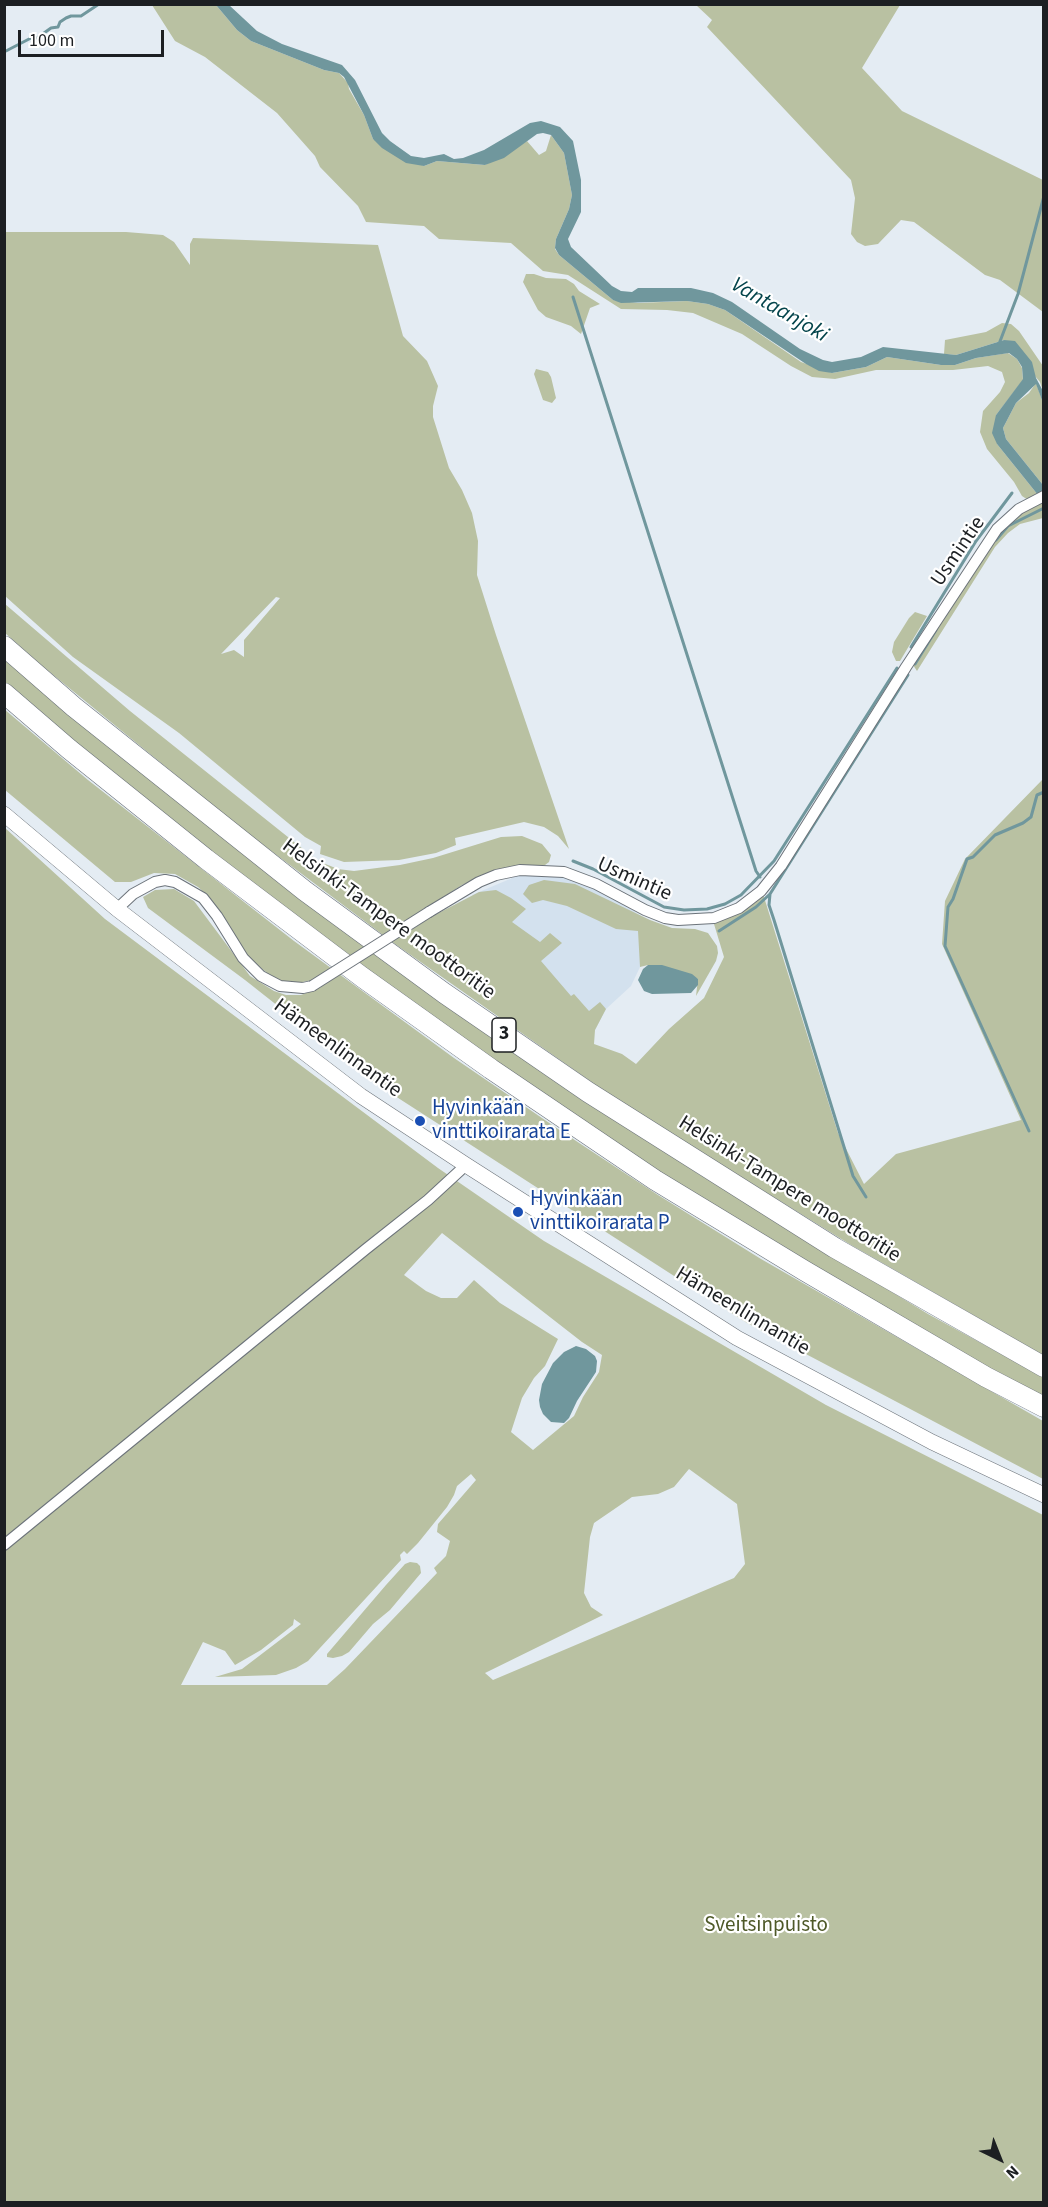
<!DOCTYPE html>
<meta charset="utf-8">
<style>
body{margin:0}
#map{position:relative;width:1048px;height:2207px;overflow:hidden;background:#e4ecf3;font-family:"Source Sans 3",sans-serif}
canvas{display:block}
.frame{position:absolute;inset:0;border:6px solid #1c1f22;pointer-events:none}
.north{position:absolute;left:970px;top:2129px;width:60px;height:60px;-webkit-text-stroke:4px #fff;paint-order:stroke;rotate:137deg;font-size:16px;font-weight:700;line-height:24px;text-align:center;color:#1c1f22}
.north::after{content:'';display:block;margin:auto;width:21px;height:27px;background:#1c1f22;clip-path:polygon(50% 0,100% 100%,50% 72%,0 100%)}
.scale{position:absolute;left:18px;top:30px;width:146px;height:27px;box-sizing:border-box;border:3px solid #1c1f22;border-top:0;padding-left:8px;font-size:18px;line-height:21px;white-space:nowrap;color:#1c1f22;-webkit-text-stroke:4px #fff;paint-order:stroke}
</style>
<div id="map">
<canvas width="1048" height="2207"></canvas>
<div class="frame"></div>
<div class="north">N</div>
<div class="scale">100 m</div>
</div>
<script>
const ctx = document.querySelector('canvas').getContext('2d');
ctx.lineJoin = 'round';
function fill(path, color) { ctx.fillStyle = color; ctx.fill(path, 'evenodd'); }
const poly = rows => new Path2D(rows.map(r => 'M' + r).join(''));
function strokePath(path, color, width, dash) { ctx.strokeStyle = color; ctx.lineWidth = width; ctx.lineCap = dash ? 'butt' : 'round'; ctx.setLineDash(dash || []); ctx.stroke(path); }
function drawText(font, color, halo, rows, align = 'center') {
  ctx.font = font + ' "Source Sans 3",sans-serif'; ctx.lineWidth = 4.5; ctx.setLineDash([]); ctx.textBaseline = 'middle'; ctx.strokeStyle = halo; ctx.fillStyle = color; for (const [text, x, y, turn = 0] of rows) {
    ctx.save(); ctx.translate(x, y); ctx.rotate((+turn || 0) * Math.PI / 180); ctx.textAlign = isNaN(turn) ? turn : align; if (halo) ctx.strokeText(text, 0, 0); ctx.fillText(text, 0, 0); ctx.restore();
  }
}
const built = poly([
 [543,875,567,878,597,889,628,907,673,938,640,967,631,986,606,1009,595,1030,472,895,517,876]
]);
const green = poly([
 [152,5,216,5,237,30,251,41,324,70,339,73,348,83,349,89,364,115,373,139,424,166,437,161,485,165,527,141,539,155,546,151,551,135,564,153,572,195,569,209,556,239,555,249,559,255,613,300,638,303,687,301,708,304,725,310,801,362,832,373,866,367,887,357,941,365,955,365,976,358,1008,353,1017,359,1022,368,1023,380,996,415,997,444,1038,495,1028,500,1022,496,1014,482,987,449,980,432,983,411,1000,392,1005,382,1002,372,988,366,953,370,876,370,835,379,812,377,791,366,742,334,693,313,667,310,621,309,568,275,543,271,511,243,439,239,424,226,366,222,358,206,320,167,315,156,277,113,205,57,175,41],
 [696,5,900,5,862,68,902,111,1043,180,1043,312,1000,280,985,275,914,222,901,220,878,244,865,246,857,242,851,234,855,198,851,180,707,27,712,20],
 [5,232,126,232,163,235,174,242,190,265,190,244,193,238,378,245,403,336,427,361,438,386,433,406,433,417,449,468,462,490,472,513,478,541,477,575,496,635,569,849,558,836,544,827,524,822,455,838,456,845,436,853,399,860,344,862,320,854,321,846,305,837,179,733,73,657,5,596],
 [276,597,280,598,244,640,244,657,234,650,221,654],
 [526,274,534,274,546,278,566,279,574,284,579,291,600,304,590,308,581,334,571,326,546,317,538,310,523,282],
 [1002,323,1011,324,1019,331,1043,366,1043,391,1040,382,1004,340,956,355,944,354,945,340,986,332],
 [536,369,548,372,551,377,556,398,552,403,543,400,534,374],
 [1036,383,1043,403,1043,485,1006,439,1003,428,1016,403,1029,393],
 [1041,501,1043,504,1043,518,1020,524,1008,533,995,547,917,671,913,665,1007,524],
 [5,604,130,711,318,861,338,869,354,871,400,865,433,858,501,837,522,836,542,844,551,855,549,862,545,865,496,870,462,885,394,929,402,936,429,918,479,892,496,890,511,898,526,909,512,922,540,942,550,933,562,943,541,961,571,996,574,994,589,1011,600,1002,606,1009,595,1030,594,1044,622,1054,636,1064,669,1029,704,998,724,957,714,924,744,909,763,894,838,1133,864,1184,896,1154,1021,1120,942,944,945,901,965,859,1043,779,1043,1355,851,1245,617,1100,395,944,242,829,41,665,5,633],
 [915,612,927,616,900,661,896,661,892,652,894,642,909,618],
 [4,658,576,1093,697,1173,831,1255,928,1314,1043,1377,1043,1400,687,1191,475,1048,249,883,5,685],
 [4,709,88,780,294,941,454,1058,561,1131,658,1195,761,1259,1043,1421,1043,1479,747,1323,378,1085,245,980,148,908,143,897,155,890,174,889,194,901,250,976,274,991,286,995,301,995,321,987,317,979,298,983,285,982,273,978,247,956,221,913,208,896,198,887,175,874,154,873,131,882,115,882,5,790],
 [4,827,105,919,438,1168,544,1241,826,1405,1043,1515,1043,2202,5,2202],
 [442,1233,582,1342,602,1355,599,1372,583,1397,574,1416,533,1450,511,1432,522,1398,534,1378,545,1366,558,1339,500,1303,474,1280,457,1298,441,1298,426,1291,404,1275],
 [689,1469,737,1504,745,1564,734,1578,493,1680,485,1673,603,1615,591,1607,584,1593,590,1537,594,1523,632,1497,658,1494,674,1487],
 [471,1474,476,1480,438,1524,437,1532,450,1541,446,1556,434,1568,437,1573,345,1669,327,1685,181,1685,203,1642,225,1651,235,1665,261,1650,293,1625,294,1619,301,1624,242,1669,215,1677,276,1675,296,1668,308,1661,401,1560,400,1555,404,1551,407,1554,418,1543,447,1507,454,1495,457,1486],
 [544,880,575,884,650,920,672,928,695,929,708,933,717,946,718,953,716,961,696,996,698,979,648,965,640,967,638,931,616,929,567,906,543,900,532,903,523,894,529,885],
 [410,1562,417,1563,420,1566,421,1573,390,1610,373,1624,349,1652,342,1656,333,1658,327,1657,327,1654,386,1585,405,1564]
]);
const water = poly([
 [216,5,229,5,257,31,282,44,342,65,355,80,382,133,390,141,411,156,424,158,444,154,454,159,463,158,484,150,530,123,541,121,560,127,573,141,581,180,581,212,568,239,571,247,612,286,621,291,632,292,638,288,691,288,713,293,732,302,800,349,823,360,832,362,861,357,883,347,956,355,1004,340,1015,341,1032,362,1036,378,1043,391,1043,403,1036,384,1016,403,1003,428,1006,439,1043,485,1043,493,1038,495,997,444,992,433,996,415,1023,379,1022,367,1017,359,1009,353,976,358,955,365,941,365,887,357,866,367,832,373,819,371,806,364,725,310,708,304,687,301,621,303,613,300,559,255,555,248,556,239,569,209,572,195,564,153,551,135,543,133,537,134,504,158,485,165,437,161,424,166,406,163,382,148,373,139,364,115,344,77,339,73,324,70,251,41,237,30],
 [648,965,662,965,692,974,698,979,698,985,691,993,652,994,644,991,638,980,643,969],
 [576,1346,586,1349,595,1356,597,1361,596,1372,577,1401,569,1418,564,1423,551,1422,543,1414,540,1407,539,1400,542,1384,553,1363,564,1352]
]);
const stream = poly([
 [4,52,31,38,37,38,51,28,58,27,60,22,66,18,71,16,81,16,99,4],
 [573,297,756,871,760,877],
 [999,344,1018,294,1044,196],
 [996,540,1008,526,1044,508],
 [911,647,976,541,1012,493],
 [915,664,936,630],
 [573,861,593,869,664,907,684,910,707,909,725,904,741,895,774,861,897,668],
 [770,894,769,905,774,920,853,1176,866,1197],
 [719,931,756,907,770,894,908,675],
 [1029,1131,945,946,948,907,953,899,967,859,973,857,995,835,1023,823,1031,817,1037,795,1044,792]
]);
const street = poly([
 [117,909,133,894,155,882,165,880,175,882,203,898,217,916,243,958,261,976,280,986,303,988,312,986],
 [429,912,479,882,496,875,520,870,564,872,596,884,645,910,665,918,678,920,714,918,739,908,761,891,781,866,906,667,997,529,1019,509,1044,496],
 [4,1545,366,1249,428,1200,466,1165]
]);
const secondary = poly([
 [4,814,117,909,361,1096,466,1165,737,1338,932,1442,1044,1495]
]);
const highway = poly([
 [4,646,74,707,197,805,305,891,444,993,588,1092,835,1248,1044,1367],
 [4,693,69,749,206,859,362,977,491,1069,655,1180,805,1271,986,1377,1044,1407]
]);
const streetBridge = poly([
 [312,986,429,912]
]);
const markers = [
 [420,1121,6,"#1a4fb4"],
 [518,1212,6,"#1a4fb4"]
];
const shields = [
 [504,1035,24]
];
const shieldNames = [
 ["3",504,1035]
];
const streetNames = [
 ["Usmintie",959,552,-56],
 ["Usmintie",634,880,24],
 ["Helsinki-Tampere moottoritie",388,920,36],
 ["Hämeenlinnantie",337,1049,36],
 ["Helsinki-Tampere moottoritie",789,1190,32],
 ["Hämeenlinnantie",742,1312,31]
];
const transitNames = [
 ["Hyvinkään",432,1109],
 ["vinttikoirarata E",432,1133],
 ["Hyvinkään",530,1200],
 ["vinttikoirarata P",530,1224]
];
const parkNames = [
 ["Sveitsinpuisto",766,1926]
];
const waterNames = [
 ["Vantaanjoki",779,311,30]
];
fill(built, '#d3e1ee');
fill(green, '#b9c1a2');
fill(water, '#70979d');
strokePath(stream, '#70979d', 3);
strokePath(street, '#6c737a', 12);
strokePath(secondary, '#6c737a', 16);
strokePath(highway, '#6c737a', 21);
strokePath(street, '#fff', 10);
strokePath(secondary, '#fff', 15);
strokePath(highway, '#fff', 20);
strokePath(streetBridge, '#6c737a', 12, []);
strokePath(streetBridge, '#fff', 10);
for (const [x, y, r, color] of markers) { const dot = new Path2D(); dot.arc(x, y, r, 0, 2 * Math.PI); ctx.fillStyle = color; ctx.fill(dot); strokePath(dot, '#fff', 2); }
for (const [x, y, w] of shields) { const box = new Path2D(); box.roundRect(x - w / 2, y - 17, w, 34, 4.5); ctx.fillStyle = '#fff'; ctx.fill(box); strokePath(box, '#1c1f22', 1.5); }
drawText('bold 20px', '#1c1f22', null, shieldNames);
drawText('21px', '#1c1f22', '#fff', streetNames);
drawText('21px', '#164399', '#fff', transitNames, 'left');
drawText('21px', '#4e5928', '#fff', parkNames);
drawText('italic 22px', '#05454c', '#fff', waterNames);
</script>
